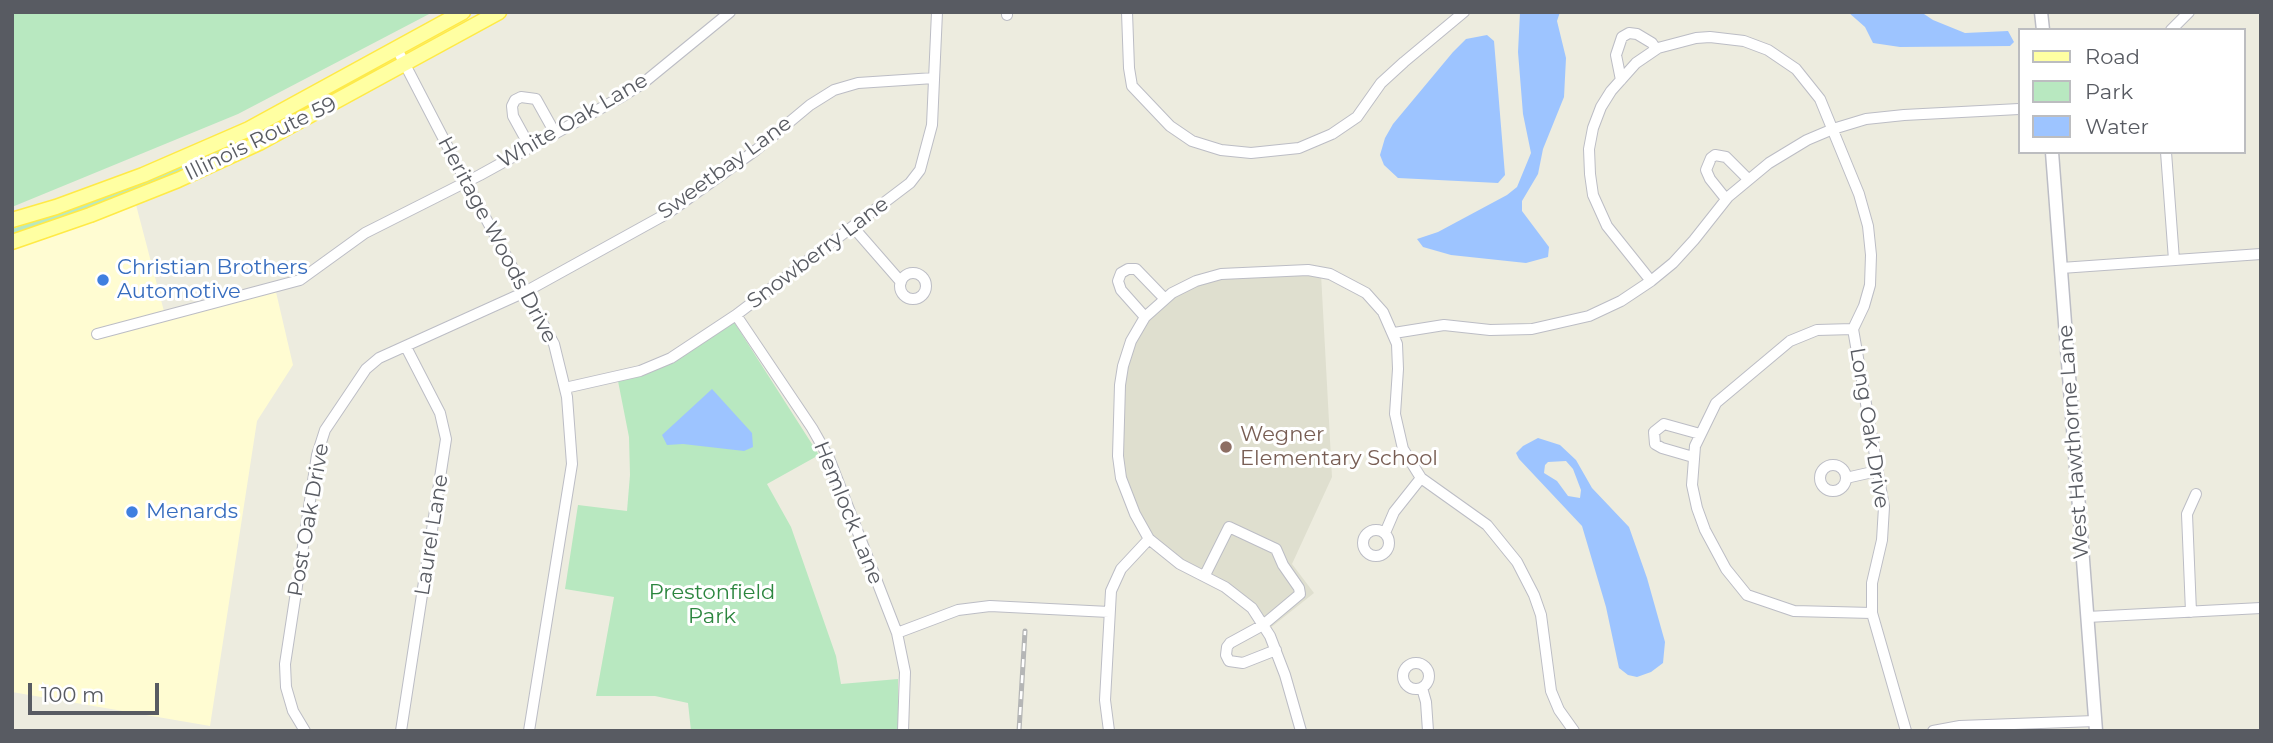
<!DOCTYPE html>
<style>
body{margin:0}
#map{position:relative;width:2273px;height:743px;overflow:hidden;background:#edecdf;font-family:Montserrat,sans-serif}
canvas{display:block}
.frame{position:absolute;inset:0;border:14px solid #585b62;pointer-events:none}
.legend{position:absolute;left:2018px;top:28px;width:228px;height:126px;box-sizing:border-box;background:#fff;border:2px solid #bcbdc0;margin:0;padding:9px 12px;list-style:none;font-size:21px;color:#585b62}
.legend li{display:flex;align-items:center;gap:14px;height:35px}
.legend b{width:35px;border:2px solid #bcbdc0}
.scale{position:absolute;left:28px;top:683px;width:131px;height:32px;box-sizing:border-box;border:4px solid #585b62;border-top:0;padding-left:9px;font-size:21px;line-height:24px;white-space:nowrap;color:#585b62;-webkit-text-stroke:5px #fff;paint-order:stroke}
</style>
<div id="map">
<canvas width="2273" height="743"></canvas>
<div class="frame"></div>
<ul class="legend">
<li><b style="height:9px;background:#ffffa2"></b>Road</li>
<li><b style="height:19px;background:#b8e8c0"></b>Park</li>
<li><b style="height:19px;background:#9dc4ff"></b>Water</li>
</ul>
<div class="scale">100 m</div>
</div>
<script>
const ctx = document.querySelector('canvas').getContext('2d');
ctx.lineJoin = 'round';
function fill(path, color) { ctx.fillStyle = color; ctx.fill(path, 'evenodd'); }
const poly = rows => new Path2D(rows.map(r => 'M' + r).join(''));
function strokePath(path, color, width, dash) { ctx.strokeStyle = color; ctx.lineWidth = width; ctx.lineCap = dash ? 'butt' : 'round'; ctx.setLineDash(dash || []); ctx.stroke(path); }
function drawText(font, color, halo, rows, align = 'center') {
  ctx.font = font + ' Montserrat,sans-serif'; ctx.lineWidth = 6; ctx.setLineDash([]); ctx.textBaseline = 'middle'; ctx.strokeStyle = halo; ctx.fillStyle = color; for (const [text, x, y, turn = 0] of rows) {
    ctx.save(); ctx.translate(x, y); ctx.rotate((+turn || 0) * Math.PI / 180); ctx.textAlign = isNaN(turn) ? turn : align; if (halo) ctx.strokeText(text, 0, 0); ctx.fillText(text, 0, 0); ctx.restore();
  }
}
const commercial = poly([
 [135,201,166,319,276,292,293,365,257,421,210,726,12,692,12,248]
]);
const education = poly([
 [1321,274,1332,477,1292,564,1314,593,1269,629,1264,620,1152,537,1137,514,1121,465,1125,374,1133,346,1147,320,1162,305,1187,287,1223,276]
]);
const green = poly([
 [12,12,433,12,238,114,12,207],
 [377,68,379,71,274,128,180,172,94,207,12,236,12,229,109,195,235,142],
 [734,322,819,455,767,484,791,527,836,656,841,684,898,679,898,731,691,731,688,703,655,696,596,696,614,597,565,589,578,505,627,511,630,475,629,437,618,381,674,361]
]);
const water = poly([
 [1520,12,1560,12,1557,21,1566,58,1564,97,1543,149,1538,174,1522,201,1522,211,1549,247,1548,257,1526,263,1451,255,1423,247,1417,239,1438,232,1507,195,1517,187,1531,153,1523,114,1518,52],
 [1848,12,1921,12,1933,20,1965,33,2008,31,2014,42,2010,46,1900,47,1873,43,1865,27],
 [1487,35,1494,41,1505,175,1498,183,1398,178,1384,165,1380,155,1385,138,1393,124,1453,52,1466,39],
 [712,389,752,433,753,447,744,451,683,444,667,445,662,435],
 [1538,438,1560,445,1576,460,1592,488,1629,527,1647,578,1665,642,1663,663,1651,672,1637,677,1628,675,1619,668,1606,607,1582,526,1519,459,1516,453,1523,446],
 [1566,461,1573,469,1581,490,1580,498,1568,496,1557,481,1544,473,1545,465,1548,462]
]);
const minor = poly([
 [1127,12,1129,68,1132,86,1170,126,1192,141,1221,150,1251,153,1299,148,1332,134,1357,117,1381,83,1404,62,1464,12],
 [1007,15,1007,12],
 [2171,30,2189,12],
 [397,49,466,182,554,344,567,397,572,464,529,731],
 [1621,80,1616,55,1622,37,1629,33,1637,34,1652,43,1656,49],
 [530,147,513,116,512,106,515,100,521,97,536,99,555,133],
 [2166,152,2174,260],
 [1726,199,1710,179,1706,170,1711,158,1715,155,1726,157,1748,179],
 [853,227,901,282],
 [2061,268,2261,254],
 '900 286a13 13 0 1 1 26 0a13 13 0 1 1-26 0Z',
 [1651,281,1607,226,1593,195,1590,174,1589,149,1593,128,1601,107,1611,91,1636,63,1658,48,1696,38,1710,37,1744,41,1768,50,1796,69,1820,99,1859,194,1868,226,1871,255,1870,285,1864,306,1853,329,1884,507,1882,540,1872,583,1872,613,1906,731],
 [736,315,812,428,829,458,897,633,905,672,903,731],
 [1145,317,1121,290,1118,281,1121,273,1128,269,1136,269,1165,299],
 [1853,329,1817,330,1790,341,1716,403,1695,446,1692,485,1697,508,1705,530,1726,569,1747,595,1794,611,1872,613],
 [1394,333,1444,325,1490,330,1532,329,1589,316,1621,301,1651,281,1673,263,1694,240,1728,197,1769,163,1807,140,1833,129,1866,119,1904,115,2019,109],
 [97,334,300,280,365,233,480,175,623,96,642,84,730,12],
 [565,388,640,371,671,358,736,315,910,183,920,170,932,125,937,12],
 [1693,457,1662,448,1655,444,1654,432,1664,424,1700,434],
 '1820 478a13 13 0 1 1 26 0a13 13 0 1 1-26 0Z',
 [1846,478,1877,471],
 '1363 543a13 13 0 1 1 26 0a13 13 0 1 1-26 0Z',
 [1385,533,1394,512,1421,478],
 [1205,575,1229,527,1276,549,1283,565,1299,588,1300,594,1263,625,1230,643,1227,647,1226,655,1229,661,1243,663,1276,650],
 [2191,612,2187,514,2196,494],
 [2087,617,2261,608],
 [897,633,958,610,990,606,1109,612],
 '1403 676a13 13 0 1 1 26 0a13 13 0 1 1-26 0Z',
 [1422,688,1426,702,1428,731],
 [305,731,293,711,286,687,285,664,317,455,325,430,366,369,379,358,525,292,668,213,756,150,810,105,834,90,858,83,934,78],
 [401,731,446,439,440,413,406,347],
 [1109,731,1105,700,1111,591,1121,569,1149,539],
 [1301,731,1285,675,1270,636,1252,608,1225,587,1180,564,1149,539,1135,514,1121,478,1118,456,1120,385,1123,366,1131,341,1145,317,1172,293,1196,281,1221,274,1308,270,1330,274,1366,293,1383,312,1397,344,1398,369,1395,414,1403,449,1421,478,1487,525,1517,562,1534,595,1541,615,1551,691,1559,710,1574,731],
 [1933,731,1960,726,2095,721]
]);
const tertiary = poly([
 [2041,12,2043,30],
 [2052,152,2096,731]
]);
const primary = poly([
 [12,220,56,207,143,175,249,129,463,12],
 [12,242,90,215,178,180,259,143,499,12]
]);
const rail = poly([
 [1019,731,1025,631]
]);
const markers = [
 [103,280,7,"#3f7fe0"],
 [1226,447,7,"#8d6e63"],
 [132,512,7,"#3f7fe0"]
];
const streetNames = [
 ["White Oak Lane",573,121,-30],
 ["Illinois Route 59",261,139,-26],
 ["Sweetbay Lane",725,168,-36],
 ["Heritage Woods Drive",497,240,62],
 ["Snowberry Lane",818,253,-37],
 ["Long Oak Drive",1869,428,81],
 ["West Hawthorne Lane",2074,442,-94],
 ["Hemlock Lane",848,513,68],
 ["Post Oak Drive",309,520,-80],
 ["Laurel Lane",432,535,-81]
];
const shopNames = [
 ["Christian Brothers",117,268],
 ["Automotive",117,292],
 ["Menards",146,512]
];
const educationNames = [
 ["Wegner",1240,435],
 ["Elementary School",1240,459]
];
const parkNames = [
 ["Prestonfield",712,593],
 ["Park",712,617]
];
fill(commercial, '#fffcd2');
fill(education, '#dfdfcf');
fill(green, '#b8e8c0');
fill(water, '#9dc4ff');
strokePath(minor, '#bcbdc5', 12);
strokePath(tertiary, '#bcbdc5', 15);
strokePath(primary, '#ffea46', 17);
strokePath(minor, '#fff', 10);
strokePath(tertiary, '#fff', 12);
strokePath(primary, '#ffffa2', 14);
strokePath(rail, '#b5b6b6', 5);
strokePath(rail, '#fff', 2.5, [8]);
for (const [x, y, r, color] of markers) { const dot = new Path2D(); dot.arc(x, y, r, 0, 2 * Math.PI); ctx.fillStyle = color; ctx.fill(dot); strokePath(dot, '#fff', 2.5); }
drawText('21px', '#585b62', '#fff', streetNames);
drawText('21px', '#366cbe', '#fff', shopNames, 'left');
drawText('21px', '#785e54', '#fff', educationNames, 'left');
drawText('21px', '#2c863f', '#fff', parkNames);
</script>
